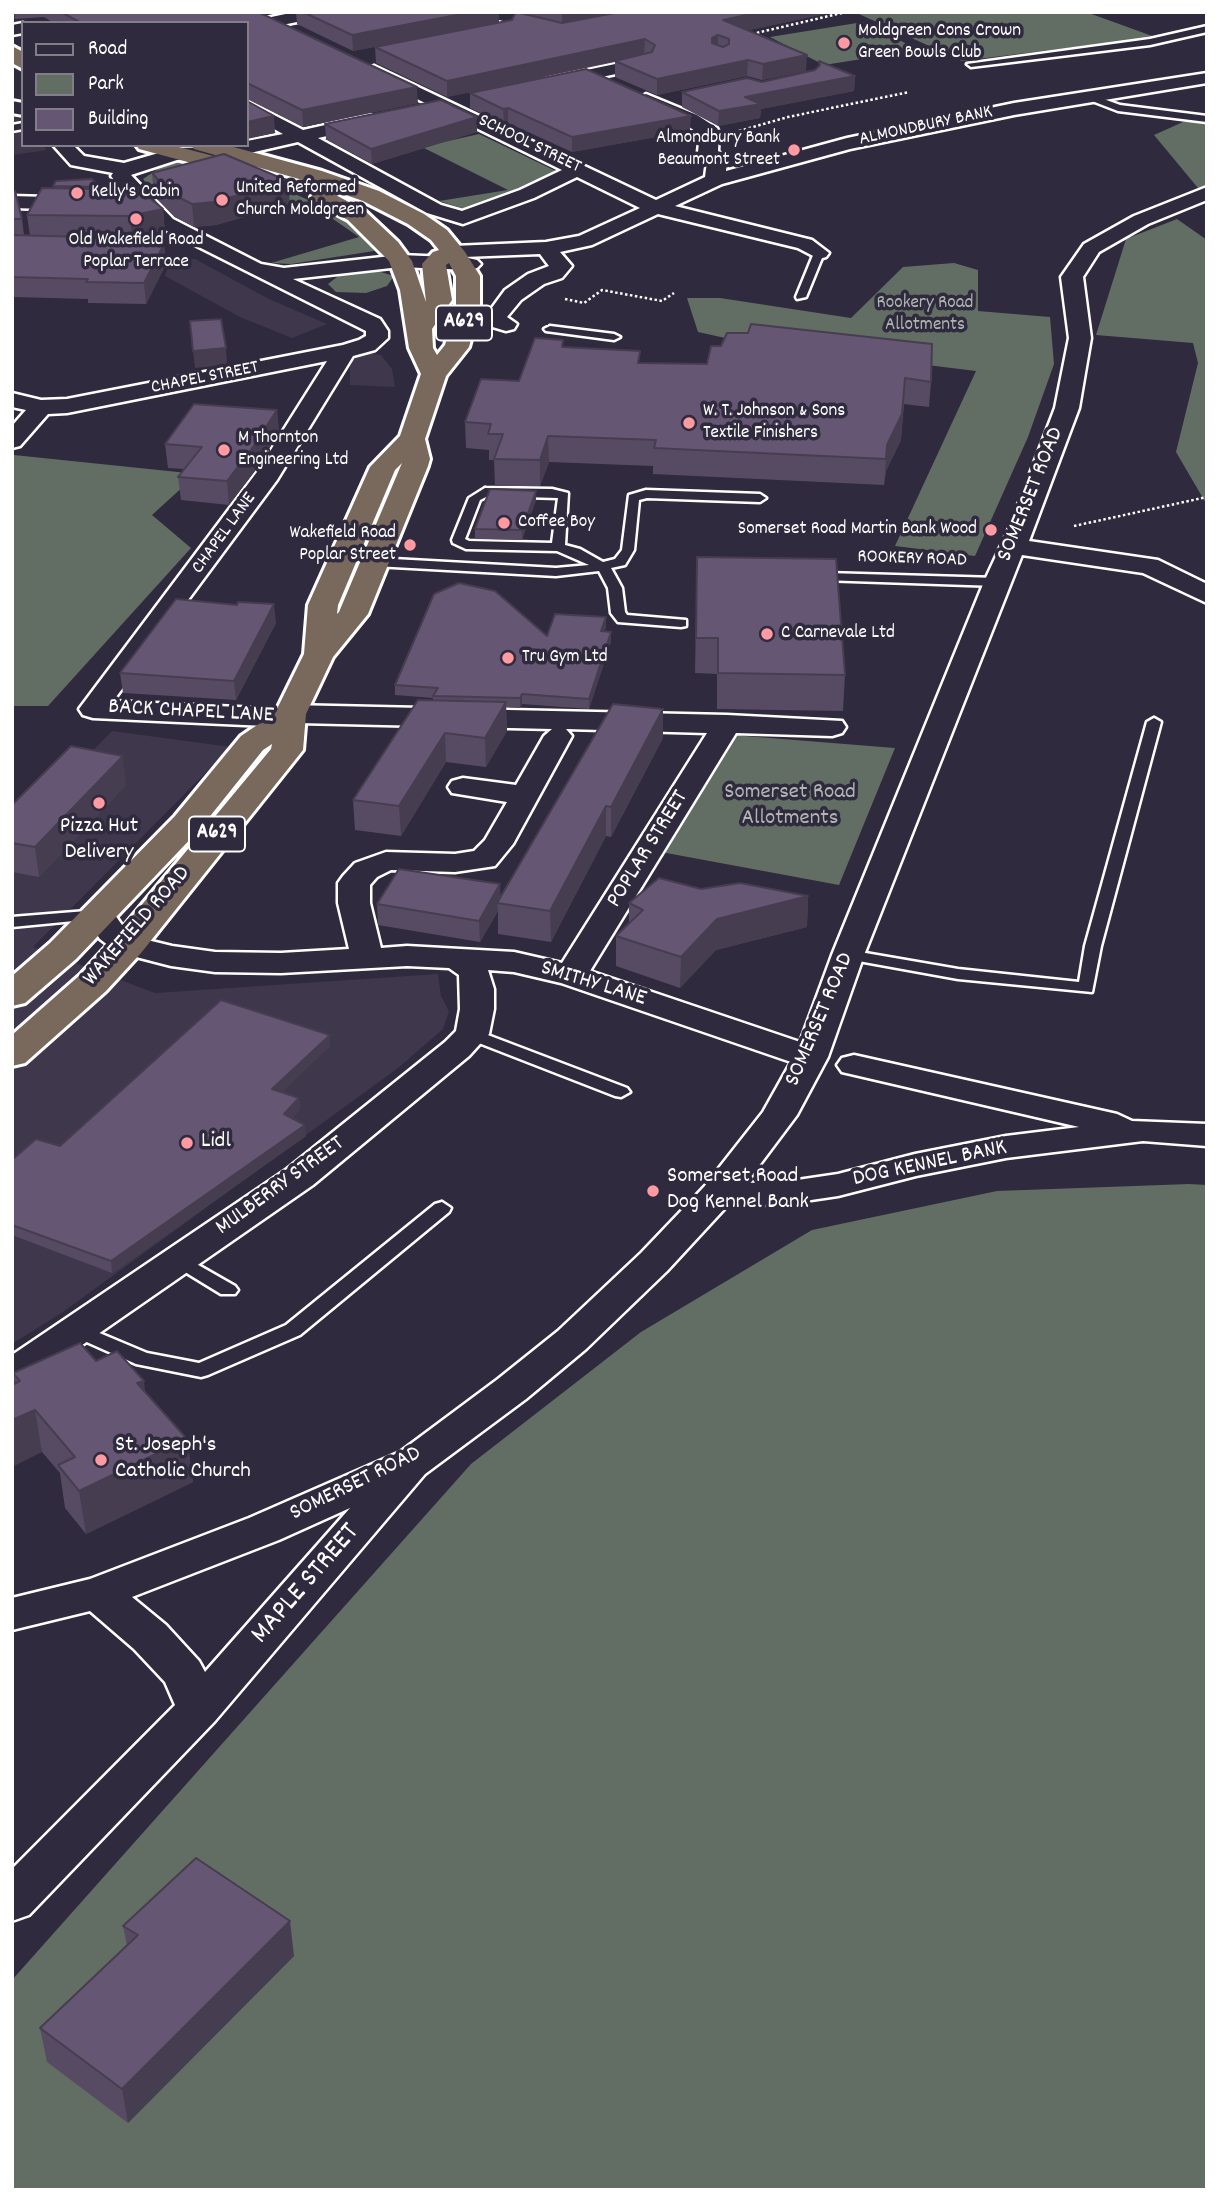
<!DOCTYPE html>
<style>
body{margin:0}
#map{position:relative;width:1219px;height:2202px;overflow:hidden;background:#2f2a3d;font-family:Dekko,sans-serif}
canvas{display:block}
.frame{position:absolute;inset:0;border:14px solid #fff;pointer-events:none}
.legend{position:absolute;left:21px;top:21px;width:228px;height:126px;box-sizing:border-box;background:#2f2a3d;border:2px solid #827f8b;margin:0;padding:9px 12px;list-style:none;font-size:21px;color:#fff}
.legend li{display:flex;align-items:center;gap:14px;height:35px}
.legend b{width:35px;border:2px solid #827f8b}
</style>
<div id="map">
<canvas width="1219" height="2202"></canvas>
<div class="frame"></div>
<ul class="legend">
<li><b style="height:9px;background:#2f2a3d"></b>Road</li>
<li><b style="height:19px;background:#626e63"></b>Park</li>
<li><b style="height:19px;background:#655773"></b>Building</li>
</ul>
</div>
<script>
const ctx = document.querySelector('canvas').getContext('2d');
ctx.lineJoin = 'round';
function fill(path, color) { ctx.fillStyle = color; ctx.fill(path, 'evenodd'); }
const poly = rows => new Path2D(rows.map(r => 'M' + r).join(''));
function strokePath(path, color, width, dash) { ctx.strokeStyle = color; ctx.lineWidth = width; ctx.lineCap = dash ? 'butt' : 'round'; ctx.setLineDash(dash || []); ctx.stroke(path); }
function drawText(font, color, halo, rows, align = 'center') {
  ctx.font = font + ' Dekko,sans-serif'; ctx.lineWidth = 7; ctx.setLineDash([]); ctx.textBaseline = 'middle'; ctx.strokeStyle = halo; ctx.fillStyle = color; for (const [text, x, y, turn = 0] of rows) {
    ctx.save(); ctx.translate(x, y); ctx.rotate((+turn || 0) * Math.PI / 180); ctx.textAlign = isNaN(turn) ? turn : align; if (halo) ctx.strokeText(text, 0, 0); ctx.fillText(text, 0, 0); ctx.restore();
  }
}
const built = poly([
 [12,115,23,121,23,145,43,145,47,150,12,155],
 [164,256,195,259,269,299,327,324,292,338,240,317,165,276,168,267,158,267],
 [361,352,381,355,392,369,395,387,350,385,350,363],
 [112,731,231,747,33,947,155,993,438,974,441,996,449,1011,443,1029,398,1068,63,1312,12,1344,12,832]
]);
const green = poly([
 [867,12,1086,12,1155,37,962,61,859,14],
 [863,22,919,50,824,65,770,37],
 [1207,119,1207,186,1198,188,1154,135,1183,122],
 [479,134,560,173,521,193,477,208,465,209,439,201,508,190,422,147],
 [171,160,289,191,342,216,370,240,374,251,291,264,271,263,359,237,333,219,297,202,290,204,155,196,143,179],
 [1177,219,1207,240,1207,505,1176,452,1198,363,1193,343,1096,335,1126,239],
 [954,263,978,270,978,311,1050,317,1054,364,1028,437,975,556,895,546,976,371,748,343,698,332,687,298,720,298,851,318,903,267],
 [374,270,394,276,387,286,366,293,336,292,328,284,342,273],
 [14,455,197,474,152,515,191,548,48,706,12,706],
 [732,735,895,748,839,885,661,852],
 [1189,1184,1207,1185,1207,2190,12,2190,12,1980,471,1464,641,1332,812,1230,997,1191]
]);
const path = poly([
 [752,34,846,12],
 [739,131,788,117,909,92],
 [565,299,584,303,602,290,662,301,674,293],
 [1074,526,1207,497]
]);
const service = poly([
 [1207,26,1207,32,1150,45,971,67,967,64,1150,39,1207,26],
 [1090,94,1120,105,1207,116,1207,122,1118,111,1087,99,1085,97,1090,94],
 [23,123,23,129,12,131,12,125,23,123],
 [819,250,824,253,806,297,797,299,796,297,814,253,819,250],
 [550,326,614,334,620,337,614,340,546,331,544,329,550,326],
 [485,488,552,489,568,493,565,545,580,549,603,562,615,559,622,550,629,495,646,490,760,494,766,498,760,502,647,498,639,500,634,550,625,565,611,568,622,588,625,612,627,615,686,620,686,626,681,627,618,622,611,613,608,588,599,571,556,576,375,566,368,562,375,558,556,568,589,565,557,551,466,549,453,543,452,540,469,498,485,488],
 [488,496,558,498,552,543,469,541,465,539,480,500,488,496],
 [827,573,997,578,1004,582,997,586,822,580,820,577,827,573],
 [1154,718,1161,722,1101,946,1092,992,958,979,842,958,840,955,848,950,958,969,1079,982,1085,946,1147,722,1154,718],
 [99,910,107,915,105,918,12,927,12,917,99,910],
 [472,1029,627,1088,630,1092,621,1097,615,1096,466,1038,464,1034,466,1030,472,1029],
 [442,1202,451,1208,449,1212,300,1335,208,1375,201,1377,136,1364,71,1335,68,1330,71,1325,78,1324,147,1353,199,1363,286,1325,435,1204,442,1202],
 [179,1254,235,1286,238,1290,235,1294,221,1294,172,1264,170,1260,172,1256,179,1254]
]);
const minor = poly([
 [295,12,330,12,322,17,247,32,247,23,243,23,295,12],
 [482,12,510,12,566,27,569,31,560,36,484,16,482,12],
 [23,23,23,33,12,35,12,25,23,23],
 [644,58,650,59,653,63,650,67,548,88,539,83,548,78,644,58],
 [374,66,656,200,705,177,707,162,698,152,700,134,683,123,640,104,637,100,646,94,697,115,717,128,719,132,718,151,727,161,726,171,847,138,1014,103,1207,73,1207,83,1014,115,850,149,722,184,675,206,812,240,829,253,826,257,819,259,798,248,658,214,592,245,560,252,572,266,562,278,544,284,521,300,507,317,517,324,514,329,506,331,486,325,483,320,505,290,528,274,549,266,540,254,464,257,477,260,481,264,477,268,470,270,400,267,293,279,380,319,388,331,388,338,375,350,353,356,277,480,113,701,279,709,290,705,727,715,842,721,846,727,842,733,832,736,736,733,590,971,800,1042,832,955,984,582,1010,526,1055,408,1069,338,1061,277,1084,244,1134,216,1207,187,1207,200,1148,224,1099,252,1083,277,1091,338,1079,408,1029,541,1158,560,1207,584,1207,603,1143,573,1022,555,864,955,828,1057,797,1115,746,1183,784,1182,838,1174,915,1154,1006,1136,1079,1127,842,1072,837,1065,842,1058,854,1055,1117,1114,1132,1121,1207,1124,1207,1146,1143,1141,1006,1158,916,1176,838,1196,784,1204,727,1206,667,1271,586,1349,526,1399,425,1474,215,1721,29,1915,12,1921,12,1869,175,1705,165,1682,134,1649,90,1611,12,1630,12,1598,90,1579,249,1518,400,1452,498,1379,558,1331,641,1253,704,1187,763,1112,791,1062,561,983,514,972,488,970,494,989,494,1009,489,1034,469,1056,313,1185,26,1384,12,1387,12,1355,287,1169,445,1042,456,1031,460,1009,459,975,449,968,407,966,281,973,215,972,171,966,117,952,100,939,83,915,88,908,99,905,110,908,122,925,139,938,172,946,215,952,281,953,349,949,338,903,338,883,343,876,355,863,386,852,455,854,474,851,485,840,507,802,452,793,448,787,452,781,463,778,516,785,544,736,552,729,299,723,288,727,93,718,83,715,79,709,257,472,327,361,67,413,48,414,20,446,12,448,12,426,26,410,12,407,12,393,41,400,67,399,343,345,359,340,366,336,366,331,159,227,114,180,111,176,113,173,71,165,53,145,73,145,84,156,124,163,176,148,228,147,231,151,228,155,177,160,131,175,173,219,261,264,284,268,400,255,448,257,444,252,447,248,454,246,546,242,579,236,640,208,577,177,534,198,463,224,427,213,298,142,250,153,234,149,232,145,247,145,247,141,283,134,247,114,247,101,303,130,370,115,377,117,379,121,377,125,318,138,441,205,462,211,520,190,562,170,368,75,365,71,374,66],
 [566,729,707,733,562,963,514,952,407,946,381,948,370,903,370,885,377,877,391,870,455,872,495,866,513,844,572,736,566,729],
 [350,1508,205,1672,199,1661,166,1625,132,1597,279,1540,350,1508],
 [12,196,82,198,89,200,92,204,89,208,82,210,12,208,12,196]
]);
const tertiary = poly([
 [12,101,23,103,23,115,12,113,12,101]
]);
const trunk = poly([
 [12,46,23,52,23,69,12,63,12,46],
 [136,145,171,145,233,161,236,166,233,171,225,172,139,149,136,145],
 [191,145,226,145,322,171,379,191,424,214,447,230,465,252,480,276,480,306,469,347,446,376,425,439,430,459,428,466,368,614,333,657,306,714,303,750,141,953,106,991,25,1063,12,1066,12,1035,80,975,115,937,271,749,272,744,263,750,199,830,76,959,25,1003,12,1006,12,976,50,943,175,816,241,736,275,713,304,654,308,605,370,467,400,436,421,374,409,348,400,290,389,261,348,220,314,202,311,197,314,192,330,192,364,210,398,242,412,261,426,302,422,264,433,252,439,250,431,240,408,224,363,201,306,181,194,149,191,145],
 [449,263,456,276,456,306,445,345,437,355,433,348,432,329,452,300,446,265,449,263],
 [402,463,339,612,337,614,338,605,395,470,402,463]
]);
const wall = poly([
 [14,12,258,12,418,103,303,127,247,99,247,23,54,23,44,17,15,19],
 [296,12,499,12,499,22,543,18,522,12,825,14,748,30,806,71,762,80,747,76,657,95,615,77,615,62,447,97,376,63,375,47,406,41,353,51,297,24],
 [819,61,855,76,854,91,761,109,760,118,718,126,682,107,682,92,762,82,815,70,819,66],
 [470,93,690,131,572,152,508,123,504,124,470,108],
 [477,117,477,132,372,164,326,139,325,124],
 [152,173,290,204,216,225,194,227,175,217,154,196],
 [53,186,99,187,99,189,163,209,165,233,140,238,164,244,166,264,146,304,88,303,88,299,12,297,12,191,22,219,24,235,30,236,27,215,54,188],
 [563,340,563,347,640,363,707,364,711,346,931,382,929,407,904,404,901,440,886,471,884,485,653,474,653,466,549,462,540,486,495,486,494,460,489,460,489,450,466,448,465,422,519,381],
 [277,410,279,433,255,471,229,505,181,500,178,477,185,469,168,468,165,444],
 [536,500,522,540,475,539,475,529],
 [697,557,845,675,843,711,717,709,717,674,695,673],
 [276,623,236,700,123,693,120,673],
 [606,627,604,631,611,642,589,709,522,704,520,708,506,707,507,731,486,767,446,762,401,836,355,830,353,800,433,700,433,698,395,695,395,685,547,636],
 [663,709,663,738,611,837,606,836,551,942,498,934,498,911,480,942,378,925,377,904,501,897],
 [126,785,39,877,12,872,12,805],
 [701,889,808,896,807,927,716,950,680,988,616,966,616,936,629,924,629,903],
 [330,1035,330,1046,281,1092,299,1098,300,1109,292,1118,306,1136,112,1273,12,1235,12,1160,60,1146],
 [96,1361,145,1392,187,1439,193,1482,86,1534,65,1508,60,1473,42,1452,15,1384,13,1373],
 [123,1926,294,1956,128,2123,47,2062,40,2028,127,1946]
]);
const shadedWall = poly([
 [472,12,499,12,499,23,353,51,352,35],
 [562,12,620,12,562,23],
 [760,12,825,12,825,14,723,36,723,20],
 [718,35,718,51,711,54,712,38],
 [645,39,644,55,447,97,447,81],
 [807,55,806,71,762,80,763,64],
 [748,60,747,76,657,95,657,79],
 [855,76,854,91,761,109,760,118,718,126,719,111,745,97],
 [417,87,418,103,303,127,302,110],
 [508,108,508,123,504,124,503,109],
 [274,116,275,133,247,139,247,122],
 [691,116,690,131,572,152,572,137],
 [477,117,477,132,372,164,371,149],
 [288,181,290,204,216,225,194,227,192,204],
 [163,209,165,233,132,240,130,216],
 [164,244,166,264,146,304,144,283],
 [226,348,227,365,195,368,193,351],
 [905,378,901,440,886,471,884,485,887,445],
 [277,410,279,433,255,471,229,505,227,481],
 [548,436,549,462,540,486,540,460],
 [536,491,536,500,522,540,522,530],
 [274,604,276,623,236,700,234,681],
 [606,617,606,627,601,641,601,631],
 [611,632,611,642,589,709,589,699],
 [522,694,522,704,520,708,520,698],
 [506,702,507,731,486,767,485,738],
 [663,709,663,738,611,837,611,807],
 [445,733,446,762,401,836,399,806],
 [123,756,126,785,39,877,35,847],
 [606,806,606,836,551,942,550,911],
 [500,884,501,904,497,903,498,911,480,942,479,921],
 [808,896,807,927,716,950,680,988,681,957,717,919],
 [330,1035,330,1046,273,1101,272,1089],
 [299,1098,300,1109,285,1126,284,1114],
 [305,1125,306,1136,112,1273,111,1261],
 [144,1381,149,1423,137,1383],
 [35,1410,42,1452,12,1467,12,1420],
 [187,1439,193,1482,86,1534,79,1491],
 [290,1921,294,1956,128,2123,122,2089]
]);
const building = poly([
 [61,12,258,12,417,87,302,110,247,83,247,23,81,23,61,12],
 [303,12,472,12,352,35,303,12],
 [516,12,562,23,620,12,760,12,723,20,807,55,763,64,748,60,657,79,615,61,652,52,655,45,645,39,447,81,375,47,512,20,516,12],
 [718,35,729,39,729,44,723,47,712,43,712,38,718,35],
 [819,61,855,76,745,97,761,104,719,111,682,92,747,78,762,82,815,70,820,65,819,61],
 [586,69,691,116,572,137,508,108,503,109,470,93,586,69],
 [441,100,477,117,371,149,325,124,441,100],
 [247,101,274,116,247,122,247,101],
 [224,154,288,181,214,202,192,204,172,194,152,173,224,154],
 [92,179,99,187,53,186,56,181,92,179],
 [133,184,163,209,130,216,27,215,42,188,102,189,133,184],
 [12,191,15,191,22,219,12,219,12,191],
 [12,235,155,239,164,244,144,283,86,282,88,279,12,277,12,235],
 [221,319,226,348,193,351,190,321,221,319],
 [751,324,932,344,931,382,905,378,902,414,887,445,886,459,654,448,656,440,548,436,540,460,494,459,503,434,488,434,491,424,465,422,481,379,519,381,535,338,563,340,562,347,640,351,638,363,707,364,711,346,721,346,727,333,748,333,751,324],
 [194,404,277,410,253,447,227,481,178,477,202,447,165,444,194,404],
 [490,489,536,491,522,530,475,529,490,489],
 [697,557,836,559,845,675,718,673,718,638,696,638,697,557],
 [459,583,495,591,547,636,555,614,606,617,601,631,611,632,589,699,522,694,520,698,433,696,438,688,395,685,434,594,459,583],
 [176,599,237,605,238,602,274,604,234,681,120,673,176,599],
 [418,700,506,702,485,738,445,733,399,806,353,800,418,700],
 [613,704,663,709,611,807,606,806,550,911,497,903,613,704],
 [71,746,123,756,35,847,12,843,12,805,71,746],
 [399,869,500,884,479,921,377,904,399,869],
 [659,878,701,889,740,883,808,896,717,919,681,957,616,936,643,910,629,903,659,878],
 [221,1000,330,1035,272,1089,299,1098,284,1114,305,1125,111,1261,12,1225,12,1160,36,1139,60,1146,221,1000],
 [80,1343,96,1361,117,1351,144,1381,137,1383,187,1439,79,1491,58,1465,75,1457,35,1410,12,1420,12,1385,20,1381,13,1373,80,1343],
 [196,1858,290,1921,122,2089,40,2028,138,1935,123,1926,196,1858]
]);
const markers = [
 [844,43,7,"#ff9aa2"],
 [794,150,7,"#ff9aa2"],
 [77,193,7,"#ff9aa2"],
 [222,200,7,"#ff9aa2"],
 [136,219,7,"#ff9aa2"],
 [689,423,7,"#ff9aa2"],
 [224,450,7,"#ff9aa2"],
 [504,523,7,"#ff9aa2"],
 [991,530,7,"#ff9aa2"],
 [410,545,7,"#ff9aa2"],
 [767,634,7,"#ff9aa2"],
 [508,658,7,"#ff9aa2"],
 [99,803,7,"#ff9aa2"],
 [187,1143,7,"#ff9aa2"],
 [653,1191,7,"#ff9aa2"],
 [101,1460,7,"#ff9aa2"]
];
const farPoinames = [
 ["Moldgreen Cons Crown",858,32],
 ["Green Bowls Club",858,54],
 ["Almondbury Bank",780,139,"right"],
 ["Beaumont Street",780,161,"right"],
 ["United Reformed",236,189],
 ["Church Moldgreen",236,211],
 ["Kelly's Cabin",91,193],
 ["Old Wakefield Road",136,241,"center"],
 ["Poplar Terrace",136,263,"center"],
 ["W. T. Johnson & Sons",703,412],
 ["Textile Finishers",703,434],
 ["M Thornton",238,439],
 ["Engineering Ltd",238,461],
 ["Coffee Boy",518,523],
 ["Somerset Road Martin Bank Wood",977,530,"right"],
 ["Wakefield Road",396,534,"right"],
 ["Poplar Street",396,556,"right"],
 ["C Carnevale Ltd",781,634],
 ["Tru Gym Ltd",522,658]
];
const farStreetnames = [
 ["ALMONDBURY BANK",926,127,-12],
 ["SCHOOL STREET",529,145,26],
 ["CHAPEL STREET",205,379,-11],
 ["CHAPEL LANE",225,534,-54],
 ["ROOKERY ROAD",912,560,2]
];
const farParknames = [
 ["Rookery Road",925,304],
 ["Allotments",925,326]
];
const shields = [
 [464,323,56],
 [217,834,56]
];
const shieldNames = [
 ["A629",464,323],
 ["A629",217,834]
];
const streetNames = [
 ["SOMERSET ROAD",1032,495,-68],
 ["BACK CHAPEL LANE",191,713,3],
 ["POPLAR STREET",649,850,-58],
 ["WAKEFIELD ROAD",138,927,-49],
 ["SMITHY LANE",593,985,17],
 ["SOMERSET ROAD",821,1020,-67],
 ["DOG KENNEL BANK",930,1165,-12],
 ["MULBERRY STREET",281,1187,-36],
 ["SOMERSET ROAD",356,1485,-26]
];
const parkNames = [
 ["Somerset Road",790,794],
 ["Allotments",790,820]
];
const poiNames = [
 ["Pizza Hut",99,828,"center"],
 ["Delivery",99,854,"center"],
 ["Lidl",201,1143],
 ["Somerset Road",667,1178],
 ["Dog Kennel Bank",667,1204],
 ["St. Joseph's",115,1447],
 ["Catholic Church",115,1473]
];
const nearStreetnames = [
 ["MAPLE STREET",307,1585,-49]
];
fill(built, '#3f384d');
fill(green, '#626e63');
strokePath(service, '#fff', 5);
strokePath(minor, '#fff', 5);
strokePath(tertiary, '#fff', 6);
strokePath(trunk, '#fff', 6);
strokePath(path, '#fff', 2.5, [2.5, 2.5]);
fill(service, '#2f2a3d');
fill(minor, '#2f2a3d');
fill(tertiary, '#2f2a3d');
fill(trunk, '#78695c');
fill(wall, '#574b63');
fill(shadedWall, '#473d50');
fill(building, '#655773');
strokePath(building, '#473d50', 2);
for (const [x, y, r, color] of markers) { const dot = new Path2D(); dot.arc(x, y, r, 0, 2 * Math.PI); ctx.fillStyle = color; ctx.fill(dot); strokePath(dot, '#2f2a3d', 2.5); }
drawText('19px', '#fff', '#2f2a3d', farPoinames, 'left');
drawText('19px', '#fff', '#2f2a3d', farStreetnames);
drawText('19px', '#b0b6b1', '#2f2a3d', farParknames);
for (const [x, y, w] of shields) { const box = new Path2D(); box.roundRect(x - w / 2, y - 17.5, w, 35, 5); ctx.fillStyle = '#2f2a3d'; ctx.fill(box); strokePath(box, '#fff', 2); }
drawText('bold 21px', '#fff', null, shieldNames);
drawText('23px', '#fff', '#2f2a3d', streetNames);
drawText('23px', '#b0b6b1', '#2f2a3d', parkNames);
drawText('23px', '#fff', '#2f2a3d', poiNames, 'left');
drawText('28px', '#fff', '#2f2a3d', nearStreetnames);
</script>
